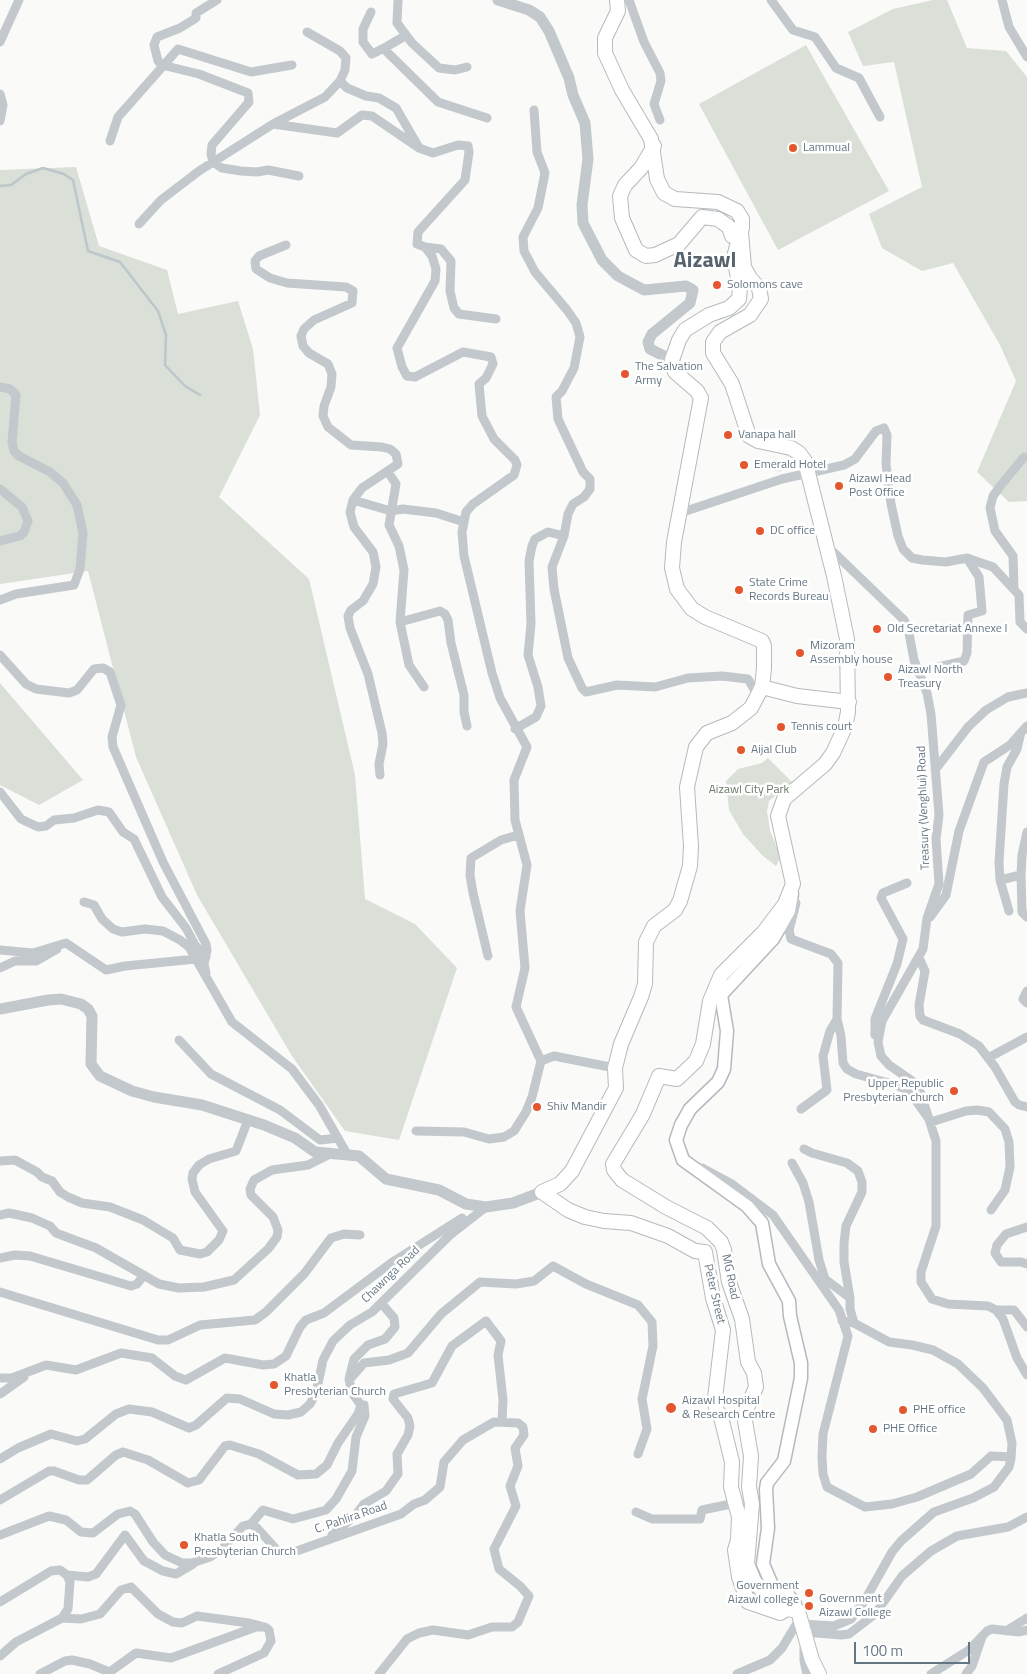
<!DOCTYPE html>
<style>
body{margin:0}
#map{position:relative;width:1027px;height:1674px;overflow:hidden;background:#fafaf8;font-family:"Titillium Web",sans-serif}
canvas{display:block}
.scale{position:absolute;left:854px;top:1642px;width:116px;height:22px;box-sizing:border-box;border:2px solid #657683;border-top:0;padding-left:6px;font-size:15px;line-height:18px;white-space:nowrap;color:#657683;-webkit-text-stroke:4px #fff;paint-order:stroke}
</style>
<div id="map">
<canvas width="1027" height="1674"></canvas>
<div class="scale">100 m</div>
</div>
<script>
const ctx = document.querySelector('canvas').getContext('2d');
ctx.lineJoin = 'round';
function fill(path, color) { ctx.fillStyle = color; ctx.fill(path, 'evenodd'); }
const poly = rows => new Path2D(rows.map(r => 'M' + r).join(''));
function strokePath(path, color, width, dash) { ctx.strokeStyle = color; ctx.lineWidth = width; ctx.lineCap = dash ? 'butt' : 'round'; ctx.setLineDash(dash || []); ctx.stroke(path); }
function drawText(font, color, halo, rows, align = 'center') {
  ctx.font = font + ' "Titillium Web",sans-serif'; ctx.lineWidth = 5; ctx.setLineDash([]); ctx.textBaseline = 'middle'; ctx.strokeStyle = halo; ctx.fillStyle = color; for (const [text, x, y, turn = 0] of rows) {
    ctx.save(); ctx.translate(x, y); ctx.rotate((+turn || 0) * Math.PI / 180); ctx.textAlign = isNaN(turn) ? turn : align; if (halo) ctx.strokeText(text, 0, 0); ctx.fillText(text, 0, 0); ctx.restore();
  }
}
const built = poly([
 '773 466a6 6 0 1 1 12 0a6 6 0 1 1-12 0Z'
]);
const green = poly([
 [933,0,947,0,967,48,1006,51,1027,77,1027,501,1009,502,977,472,1016,381,1000,345,953,263,922,271,882,248,869,214,922,187,894,62,863,66,848,32,893,9],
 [806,45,889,191,778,250,699,104],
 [76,167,99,246,167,270,178,314,238,301,253,349,260,415,219,497,309,579,355,775,365,899,415,924,457,968,399,1140,345,1131,292,1056,197,895,136,757,88,571,0,584,0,170],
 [0,683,83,780,39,805,0,785],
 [768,758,792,782,769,801,767,811,770,831,781,857,776,866,763,856,743,834,729,810,726,781,738,769,762,763]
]);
const stream = poly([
 [0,186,11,185,26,174,43,168,64,174,73,180,88,251,120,262,158,311,166,335,165,365,185,386,200,395]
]);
const minor = poly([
 [217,0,196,13,196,18,180,28,157,37,154,45,158,61,162,65,199,74,248,93,249,102,212,145,211,154,213,162,222,168,241,171,257,172,268,170,299,176],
 [398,0,397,23,412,43,439,68,455,70,467,67],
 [629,0,644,42,660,73,661,81,654,104,660,120],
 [771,0,793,30,815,37,836,68,859,78,880,117],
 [1002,0,1009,27,1027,57],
 [371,12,363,29,363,42,372,54,386,47],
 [307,32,340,51,346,58,345,70,340,81],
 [405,36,386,47,387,52,438,102,487,118],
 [0,42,19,0],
 [0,94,3,105,0,121],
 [534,110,537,152,545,173,538,208,523,237,524,251,535,272,567,310,576,323,580,337,574,368,562,391,556,397,558,419,583,472,590,479,590,489,584,497,573,504,568,514,564,536,552,567,554,589,568,658,582,688,586,692,617,685,655,687,688,678,722,676,748,679,758,696],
 [273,124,337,133,362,115,372,116,419,148,433,153,458,145,468,146,469,152,465,180,418,232,417,244,425,247,432,256,436,269,435,281,397,348,402,367,407,376,415,377,463,352,491,357,493,364,486,378,479,384,482,416,494,439,515,460,517,465,514,475,473,504,466,512,462,532,464,556,492,673,500,698,527,747,514,780,515,820,527,865,520,911,525,968,516,1007,541,1061],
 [110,141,118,117,178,49,251,72,292,65],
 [139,224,161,200,199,171,273,124,325,97,340,81,347,88,366,96,379,98,396,108,418,146],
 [286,245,259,256,255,261,256,269,270,278,287,283,346,287,353,291,352,303,314,320,304,329,301,336,303,346,309,353,328,364,332,374,331,387,324,406,323,416,328,427,351,445,382,447,390,449,396,454,398,464,362,488,353,500,350,512,354,527,373,552,376,567,373,584,363,601,351,610,348,616,350,628,368,674,382,733,383,744,379,764,380,775],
 [425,247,441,249,451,261,450,291,454,308,459,314,496,319],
 [0,387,10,389,16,395,12,442,14,451,19,456,50,472,63,483,77,505,83,533,80,569,74,585,16,594,0,600],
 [388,472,396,484,389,525,399,546,404,570,400,622,409,665,424,687],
 [0,489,22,507,28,521,24,532,20,536,0,541],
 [353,500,391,511,403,509,436,513,464,522],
 [680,513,782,479,844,465,855,459,876,431,884,428,887,435,886,464,891,504,898,536,903,549,912,558,922,560,946,562,967,558,993,567,1019,595,1020,622,1027,629],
 [826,545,904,620,908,628,914,660,927,693,931,714,939,815,936,839,939,884,927,918,923,949,882,1021,878,1042,881,1056,889,1065,918,1085,936,1141,936,1226,921,1272,921,1282,932,1299,948,1304,988,1306,996,1310,1003,1319,1017,1358,1027,1375],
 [1014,588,1013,556,995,531,990,508,993,496,1001,485,1024,457],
 [400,622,440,611,445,614,448,620,451,643,464,695,464,712,467,726],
 [0,655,26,684,36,689,69,693,77,690,94,669,103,668,110,672,121,705,112,737,113,747,163,862,206,944,207,950,204,964,206,973],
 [917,672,964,661,967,653,968,615,982,611,979,577,967,558],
 [515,729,536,717,541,706,538,687,528,655,531,624,529,561,532,546,535,539,548,532,564,536],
 [935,770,968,727,986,710,1008,697,1027,693],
 [0,792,21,819,38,827,46,826,54,820,74,818,98,810,109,812,123,832,134,839,162,897,186,928,195,945,206,957],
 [1027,832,1022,855,1021,875,1022,912,1027,917],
 [1000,880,1021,875],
 [84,902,94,905,102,919,113,929,122,932,145,929,163,931,180,940,189,947,232,1022,292,1069,319,1105,347,1154],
 [796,903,789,930,791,939,831,954,838,963,837,1019,841,1036,843,1063,847,1069,856,1074,896,1085,909,1091,931,1122,966,1111,977,1110,989,1112,1005,1129,1009,1142,1010,1167,1005,1190,991,1210],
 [1009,911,1000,880,999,862,1004,784,1007,767,1017,749,1020,736],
 [930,917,946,895,959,831,984,762,1010,745,1027,726],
 [0,950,33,953,66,943,106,970,125,966,196,959],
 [488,956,473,893,470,875,471,858,501,840,518,835],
 [919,958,925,971,919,1005,920,1016,923,1020,960,1034,979,1046,995,1067,1015,1102,1019,1105,1027,1107],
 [0,968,15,961,36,961,57,949],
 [1027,991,1023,999,1027,1003],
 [875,1035,875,1019,897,964,903,939,881,898,883,893,907,883],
 [179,1040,211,1074,280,1110,320,1140,338,1138],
 [988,1058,1027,1037],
 [801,1109,827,1090,823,1056,830,1031,837,1019],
 [416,1131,464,1132,489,1139,504,1137,514,1131,526,1112,532,1097,541,1061,554,1056,615,1068],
 [804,1149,812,1153,847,1163,858,1171,862,1182,862,1192,846,1226,844,1243,844,1262,850,1298],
 [0,1161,15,1160,37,1172,42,1177,52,1181,60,1192,68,1197,82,1203,110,1207,143,1220,173,1238,180,1250,200,1254,207,1252,219,1240,223,1231,195,1192,192,1179,193,1173,199,1165,209,1159,236,1151,248,1120],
 [792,1163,803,1183,809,1202,819,1260,825,1279,850,1298,850,1309,854,1323],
 [702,1168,732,1184,773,1215,839,1310,848,1336,823,1434,822,1457,823,1474,827,1487,865,1507,892,1504,917,1497,971,1474,991,1456,1011,1457],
 [0,1215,9,1213,32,1218,50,1226,56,1233,96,1248,159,1284,179,1288,204,1287,234,1280,268,1249,277,1237,278,1230,273,1217,251,1195,250,1189,254,1180,272,1170,308,1165,330,1154],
 [1027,1227,1006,1234,997,1245,995,1253,1001,1262,1021,1262,1027,1264],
 [0,1258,15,1255,30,1256,131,1286,137,1284,144,1275],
 [0,1292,158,1340,168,1340,200,1325,255,1320,266,1312,304,1274,331,1238,344,1234,360,1235],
 [996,1310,1014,1310,1027,1327],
 [0,1378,12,1378,46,1365,76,1370,121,1353,152,1358,175,1376,186,1380,225,1358,263,1365,274,1364,286,1356,300,1327,306,1320,324,1313,391,1263,462,1218],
 [350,1379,364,1363,389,1360,408,1353,441,1314,480,1282,516,1284,534,1281,553,1266,586,1284,638,1305,652,1322,653,1346,642,1399,647,1429,638,1454],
 [0,1394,24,1377],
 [0,1459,18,1448,51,1434,77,1441,85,1439,116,1414,129,1409,152,1412,189,1428,196,1425,227,1398,240,1399,274,1414,288,1415,301,1412,310,1404,316,1393,323,1360,333,1341,350,1325,372,1312,450,1235,486,1207],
 [0,1500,49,1471,54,1471,79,1480,87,1480,116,1455,123,1452,148,1460,188,1483,199,1480,225,1446,230,1445,259,1454,298,1475,316,1474,327,1465,338,1443,358,1414,361,1405,352,1393,349,1379,354,1359,368,1345,385,1339,395,1327,394,1318,381,1303],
 [636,1512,652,1519,700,1519,702,1510,736,1503],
 [251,1524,263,1510,293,1519,326,1510,336,1499,352,1471,356,1437,365,1416,364,1405,361,1405],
 [0,1535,49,1516,66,1520,81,1532,93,1533,118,1514,130,1511,135,1514,153,1542,165,1555,182,1563,192,1563,210,1557,222,1549,243,1526,251,1524,257,1528,276,1549,281,1552,291,1553,401,1514,414,1504,425,1500,440,1487,444,1462,463,1440,494,1422,518,1423,523,1427,524,1435,515,1448,518,1466,510,1486,516,1506,494,1549,499,1569,520,1586,529,1596,518,1622,512,1627,492,1627,468,1635,433,1630,419,1633,407,1639,379,1674],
 [332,1535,356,1515,364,1504,386,1491,398,1474,397,1454,408,1435,410,1426,408,1418,393,1399,394,1394,432,1383,452,1346,486,1321,501,1341,498,1355,503,1400,502,1422],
 [67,1575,88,1577,96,1574,125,1535,144,1561,163,1571,176,1574,193,1564],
 [0,1602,51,1571,60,1570,67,1575,70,1582,68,1609,62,1618,16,1642,0,1656],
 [62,1618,81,1619,100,1614,121,1590,131,1587,158,1614,173,1622,182,1623,197,1616,249,1623,261,1626],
 [802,1624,834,1626,851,1619,865,1600,892,1552,901,1541,934,1512,973,1498,994,1487,1009,1467,1011,1459,1012,1443,1007,1420,983,1388,958,1364,933,1350,912,1345,889,1342,854,1323,842,1321],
 [1006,1631,1027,1618],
 [40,1674,65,1661,72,1660,90,1664,109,1672],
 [107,1674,136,1653,171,1658,256,1627,265,1627,269,1630,271,1641,264,1653,218,1674],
 [737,1674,770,1660,782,1648,800,1618],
 [807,1674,804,1661,804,1632,841,1635,849,1634,875,1614,902,1576,931,1551,957,1536,1008,1527,1027,1517],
 [931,1674,969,1650,987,1631,992,1629,1019,1632,1027,1630],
 [966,1674,972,1666,982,1637]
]);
const tertiary = poly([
 [498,0,529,10,540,17,549,31,569,78,573,95,585,123,588,159,582,205,583,223,602,260,618,276,644,290,686,286,693,290,690,303,652,334,648,342,650,349,672,360],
 [0,1009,48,1000,61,999,81,1004,88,1009,92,1016,91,1064,100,1076,132,1091,154,1097,202,1105,264,1125,295,1138,315,1152,359,1156,386,1179,439,1190,466,1204,486,1207,513,1203,542,1192]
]);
const secondary = poly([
 [792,894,789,911,773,939,721,995,727,1031,724,1069,718,1082,690,1109,681,1125,676,1140,683,1160,747,1206,762,1223,769,1264,789,1301,790,1316,801,1363,801,1378,784,1461,767,1483,766,1489,768,1528,763,1564,772,1585,778,1591,788,1595,795,1604]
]);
const primary = poly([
 [654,146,641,168,625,185,620,196,622,218,636,250,646,256,655,255,679,244,702,217,718,219,729,227,732,236,741,232],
 [741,232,744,267,750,278,759,288,761,299,750,315,720,332,713,342,713,353,732,384,749,436,758,441,791,448,799,453,805,461,834,576,847,639,848,712,845,727,833,753,825,764,784,799,778,816,793,884,785,904,763,933,721,975,710,1001,703,1044,696,1061,677,1079,659,1076,643,1114,613,1164,614,1170,622,1180,666,1207,707,1228,721,1242,724,1250,729,1282,742,1319,748,1362,754,1373,756,1387,747,1408,745,1421,751,1456,749,1487,752,1504,747,1564,754,1581,765,1594,791,1603,798,1611,812,1660,819,1674],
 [762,687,797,696,849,702],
 [542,1192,560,1184,572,1171,616,1088,615,1068,621,1044,641,997,645,984,646,942,654,926,675,910,680,901,690,866,691,846,687,787,696,747,707,733,732,723,751,708,762,687,764,668,764,646,762,641,705,617,692,609,677,589,672,568,674,542,701,398,697,391,675,372,672,360,679,340,685,330,709,315,729,308,739,299,740,288,734,257,742,228,742,219,737,211,718,202,675,199,664,193,657,179,651,139,622,90,605,53,605,38,618,11,617,0],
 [542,1192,568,1210,585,1217,604,1221,631,1223,668,1236,695,1251,705,1252,713,1298,723,1330,715,1398,716,1409,721,1417,732,1462,731,1487,739,1517,738,1540,735,1550,739,1577,748,1602,780,1613,787,1609,798,1611]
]);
const markers = [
 [793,148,5,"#e4572e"],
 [717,285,5,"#e4572e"],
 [625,374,5,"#e4572e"],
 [728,435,5,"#e4572e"],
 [744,465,5,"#e4572e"],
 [839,486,5,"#e4572e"],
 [760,531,5,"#e4572e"],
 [739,590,5,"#e4572e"],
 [877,629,5,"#e4572e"],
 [800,653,5,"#e4572e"],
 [888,677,5,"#e4572e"],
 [781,727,5,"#e4572e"],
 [741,750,5,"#e4572e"],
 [954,1091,5,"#e4572e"],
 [537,1107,5,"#e4572e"],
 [274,1385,5,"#e4572e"],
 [671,1408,6,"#e4572e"],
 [903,1410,5,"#e4572e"],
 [873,1429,5,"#e4572e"],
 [184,1545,5,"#e4572e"],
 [809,1593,5,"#e4572e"],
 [809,1606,5,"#e4572e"]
];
const poiNames = [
 ["Lammual",803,148],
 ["Solomons cave",727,285],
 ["The Salvation",635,367],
 ["Army",635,381],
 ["Vanapa hall",738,435],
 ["Emerald Hotel",754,465],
 ["Aizawl Head",849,479],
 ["Post Office",849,493],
 ["DC office",770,531],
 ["State Crime",749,583],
 ["Records Bureau",749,597],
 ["Old Secretariat Annexe I",887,629],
 ["Mizoram",810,646],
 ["Assembly house",810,660],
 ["Aizawl North",898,670],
 ["Treasury",898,684],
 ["Tennis court",791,727],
 ["Aijal Club",751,750],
 ["Upper Republic",944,1084,"right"],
 ["Presbyterian church",944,1098,"right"],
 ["Shiv Mandir",547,1107],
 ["Khatla",284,1378],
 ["Presbyterian Church",284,1392],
 ["Aizawl Hospital",682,1401],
 ["& Research Centre",682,1415],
 ["PHE office",913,1410],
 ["PHE Office",883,1429],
 ["Khatla South",194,1538],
 ["Presbyterian Church",194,1552],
 ["Government",799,1586,"right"],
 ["Aizawl college",799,1600,"right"],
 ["Government",819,1599],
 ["Aizawl College",819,1613]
];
const parkNames = [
 ["Aizawl City Park",749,790]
];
const streetNames = [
 ["Treasury (Venghlui) Road",924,808,-92],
 ["Chawnga Road",391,1275,-44],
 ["MG Road",730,1277,78],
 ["Peter Street",714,1294,77],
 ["C. Pahlira Road",351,1518,-19]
];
const townNames = [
 ["Aizawl",705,262]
];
fill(built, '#e8e9e9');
fill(green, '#dadfd7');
strokePath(stream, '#bbc7cb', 2.5);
strokePath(secondary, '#b3babf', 15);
strokePath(primary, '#b5babe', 16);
strokePath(minor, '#c3c8cc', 9);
strokePath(tertiary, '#c3c8cc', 11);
strokePath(secondary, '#fff', 12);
strokePath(primary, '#fff', 14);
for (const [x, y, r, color] of markers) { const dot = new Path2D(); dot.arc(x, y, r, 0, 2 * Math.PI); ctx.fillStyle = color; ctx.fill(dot); strokePath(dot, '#fff', 2); }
drawText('12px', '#657683', '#fff', poiNames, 'left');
drawText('12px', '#687a64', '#fff', parkNames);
drawText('12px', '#657683', '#fff', streetNames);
drawText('bold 22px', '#57646e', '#fff', townNames);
</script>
